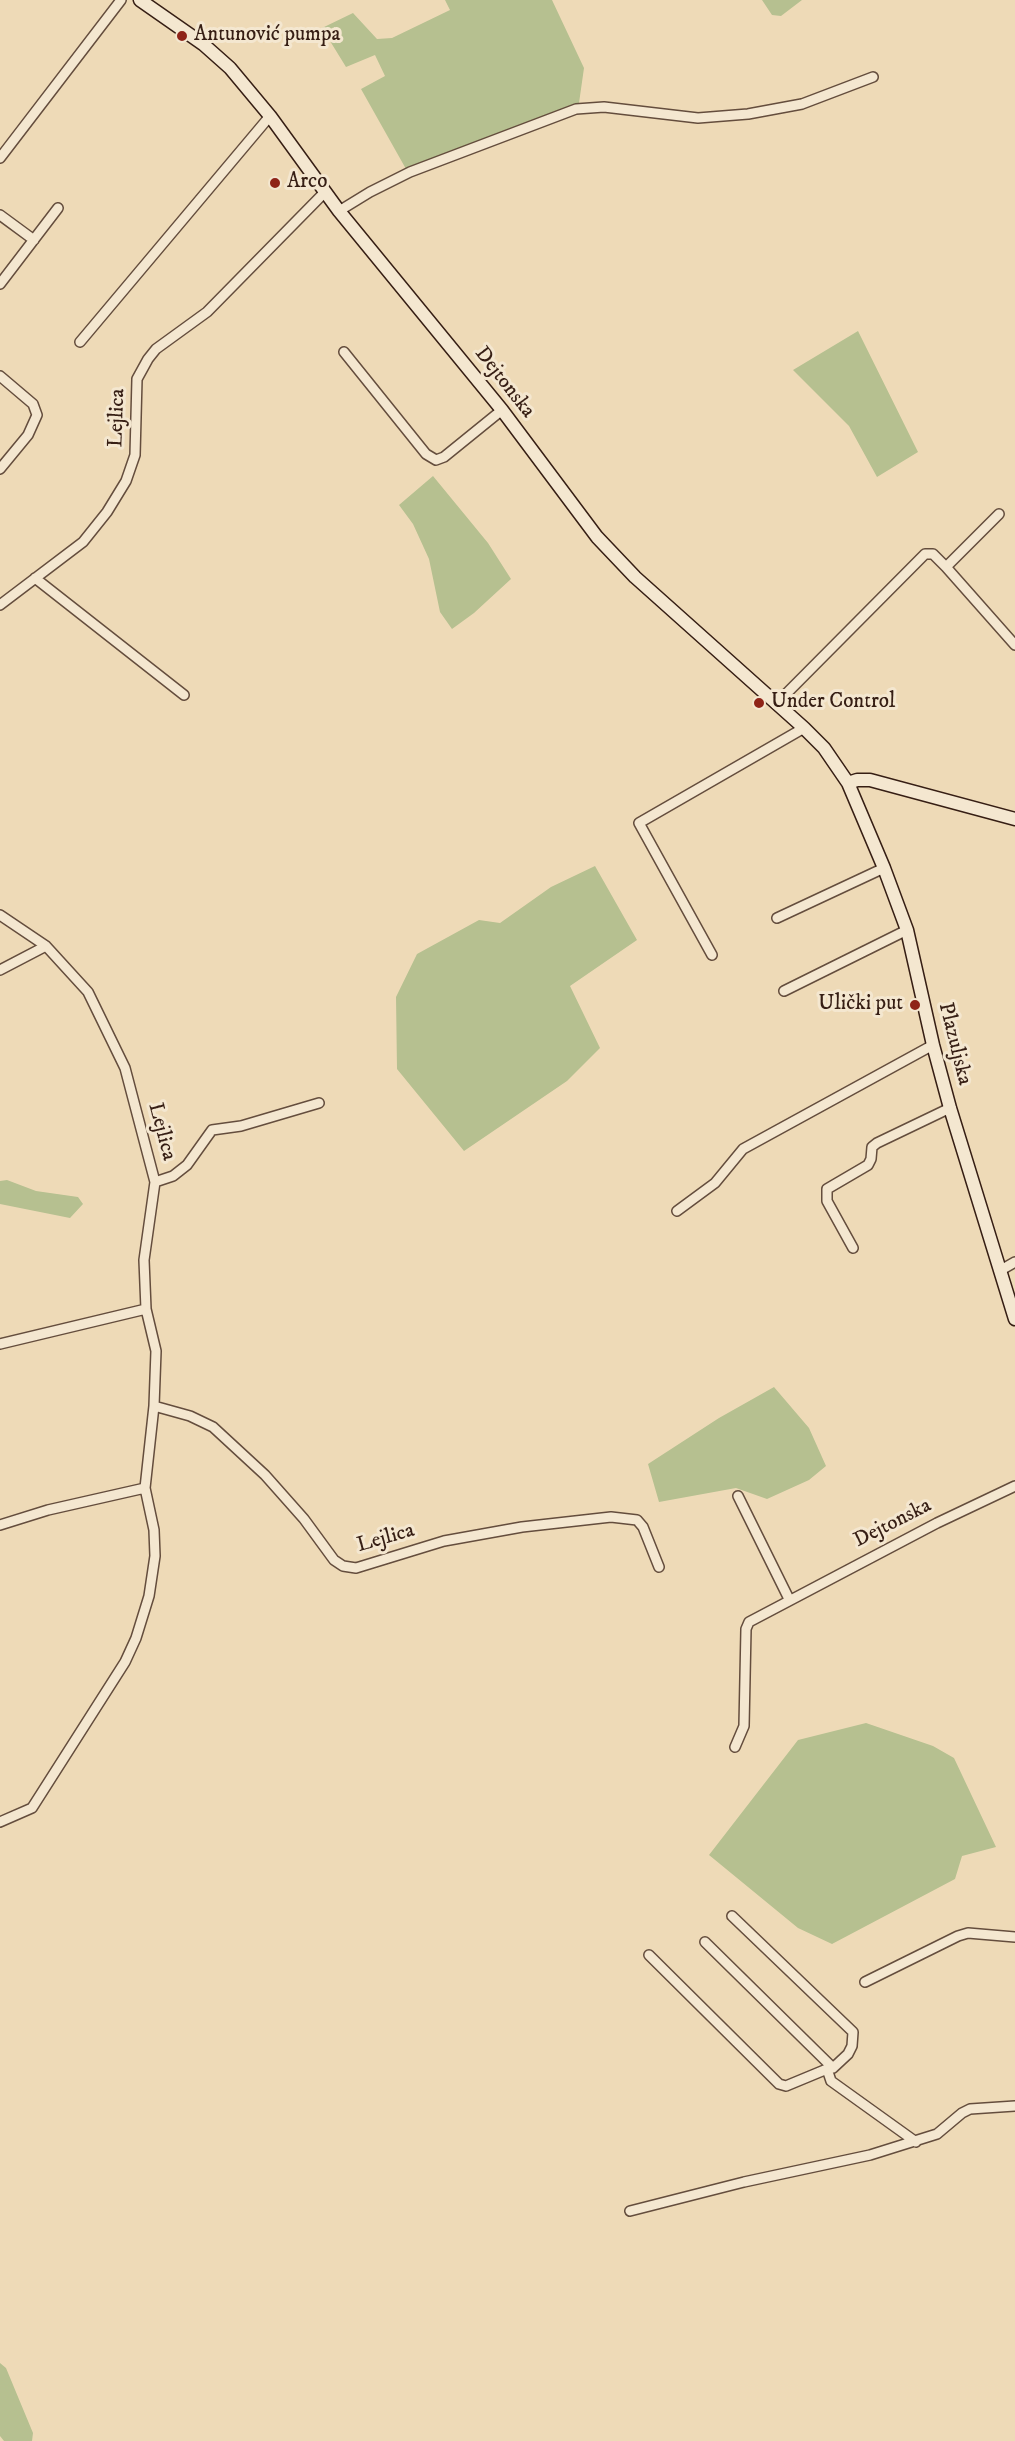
<!DOCTYPE html>
<meta charset="utf-8">
<style>
body{margin:0}
canvas{display:block;background:#eedab7}
</style>
<canvas width="1015" height="2441"></canvas>
<script>
const ctx = document.querySelector('canvas').getContext('2d');
ctx.lineJoin = 'round';
function fill(path, color) { ctx.fillStyle = color; ctx.fill(path, 'evenodd'); }
const poly = rows => new Path2D(rows.map(r => 'M' + r).join(''));
function strokePath(path, color, width, dash) { ctx.strokeStyle = color; ctx.lineWidth = width; ctx.lineCap = dash ? 'butt' : 'round'; ctx.setLineDash(dash || []); ctx.stroke(path); }
function drawText(font, color, halo, rows, align = 'center') {
  ctx.font = font + ' "IM FELL DW Pica",serif'; ctx.lineWidth = 6; ctx.setLineDash([]); ctx.textBaseline = 'middle'; ctx.strokeStyle = halo; ctx.fillStyle = color; for (const [text, x, y, turn = 0] of rows) {
    ctx.save(); ctx.translate(x, y); ctx.rotate((+turn || 0) * Math.PI / 180); ctx.textAlign = isNaN(turn) ? turn : align; if (halo) ctx.strokeText(text, 0, 0); ctx.fillText(text, 0, 0); ctx.restore();
  }
}
const green = poly([
 [445,0,552,0,584,68,579,103,406,169,361,89,385,76,375,55,346,67,322,28,353,13,377,39,392,38,450,10],
 [762,0,802,0,781,16,772,15],
 [858,331,918,452,877,477,849,426,793,370],
 [433,476,488,543,511,579,474,613,452,629,440,612,429,559,413,524,399,505],
 [595,866,637,940,570,986,600,1048,567,1081,464,1151,397,1069,396,997,417,954,479,920,500,923,551,887],
 [7,1180,36,1191,78,1197,83,1204,70,1218,0,1204,0,1181],
 [774,1387,809,1428,826,1466,809,1480,767,1499,736,1488,659,1502,648,1464,719,1418],
 [866,1723,933,1746,954,1758,996,1847,962,1856,955,1879,832,1944,798,1928,709,1855,798,1740],
 [0,2363,6,2368,33,2433,32,2441,4,2441,0,2436]
]);
const street = poly([
 [0,158,121,0],
 [339,211,370,192,410,172,576,109,604,107,698,118,748,114,802,104,873,77],
 [0,215,34,240],
 [0,284,58,208],
 [80,342,270,116],
 [344,352,426,454,436,460,444,457,502,410],
 [0,376,33,404,37,415,28,435,0,469],
 [946,567,1015,645],
 [35,578,184,695],
 [0,605,83,542,107,512,126,481,135,455,137,379,148,359,156,349,207,312,325,192],
 [776,704,925,554,933,554,946,567,999,514],
 [0,915,46,946,88,992,125,1068,155,1182,144,1260,146,1309,156,1351,154,1406,145,1488,48,1510,0,1525],
 [777,918,884,868],
 [712,955,639,823,804,728],
 [0,970,46,946],
 [784,991,907,930],
 [155,1182,173,1176,187,1165,212,1130,241,1126,319,1103],
 [677,1211,715,1183,743,1149,933,1045],
 [853,1248,827,1201,827,1189,868,1165,871,1159,872,1147,877,1143,950,1108],
 [1001,1270,1015,1262],
 [0,1344,146,1309],
 [154,1406,190,1416,213,1427,265,1475,304,1519,334,1560,343,1566,356,1568,444,1541,522,1527,611,1517,637,1520,643,1527,659,1567],
 [738,1496,789,1599],
 [735,1747,744,1726,746,1629,749,1622,937,1523,1015,1486],
 [0,1822,32,1808,125,1662,136,1638,149,1596,155,1556,154,1530,145,1488],
 [732,1916,853,2032,852,2046,848,2054,833,2068,827,2069,831,2081,916,2142],
 [705,1942,833,2068],
 [649,1955,779,2084,786,2086,827,2069],
 [865,1982,958,1936,968,1933,1015,1937],
 [630,2211,744,2182,870,2155,937,2134,962,2113,970,2109,1015,2106]
]);
const secondary = poly([
 [140,0,203,44,230,68,270,116,339,211,502,410,597,537,635,577,804,728,824,748,848,783,884,868,907,930,933,1045,950,1108,1015,1319],
 [848,783,857,780,870,780,1015,819]
]);
const markers = [
 [182,36,6,"#8f2418"],
 [275,183,6,"#8f2418"],
 [759,703,6,"#8f2418"],
 [915,1005,6,"#8f2418"]
];
const poiNames = [
 ["Antunović pumpa",194,36],
 ["Arco",287,183],
 ["Under Control",771,703],
 ["Ulički put",903,1005,"right"]
];
const streetNames = [
 ["Dejtonska",504,383,52],
 ["Lejlica",118,418,-88],
 ["Plazuljska",954,1044,76],
 ["Lejlica",161,1132,75],
 ["Dejtonska",893,1524,-27],
 ["Lejlica",386,1539,-16]
];
fill(green, '#b6c090');
strokePath(street, '#644d3d', 12);
strokePath(secondary, '#361e14', 15);
strokePath(street, '#f4e7d0', 9);
strokePath(secondary, '#f4e7d0', 12);
for (const [x, y, r, color] of markers) { const dot = new Path2D(); dot.arc(x, y, r, 0, 2 * Math.PI); ctx.fillStyle = color; ctx.fill(dot); strokePath(dot, '#f4e7d0', 2); }
drawText('21px', '#361e14', '#f4e7d0', poiNames, 'left');
drawText('21px', '#361e14', '#f4e7d0', streetNames);
</script>
